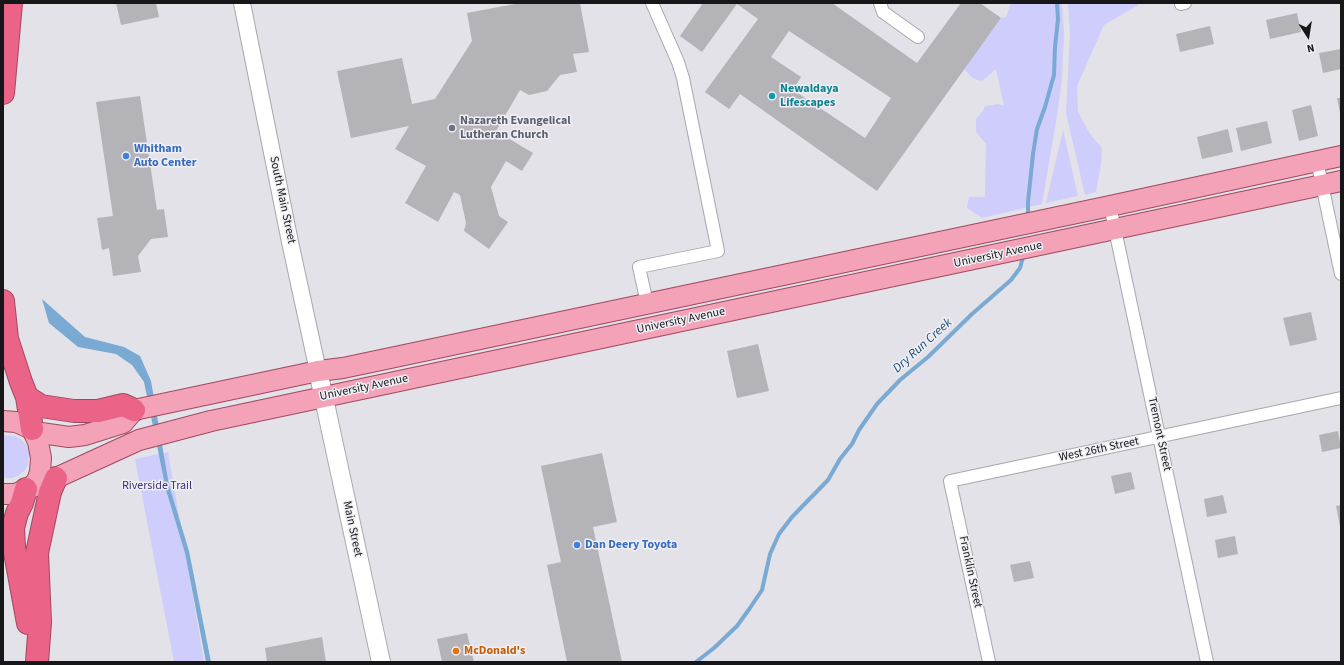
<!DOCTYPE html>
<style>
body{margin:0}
#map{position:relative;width:1344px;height:665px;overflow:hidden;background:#e2e2e8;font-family:"Source Sans 3",sans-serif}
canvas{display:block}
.frame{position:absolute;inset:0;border:4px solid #171719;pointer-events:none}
.north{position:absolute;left:1288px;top:16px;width:40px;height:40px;-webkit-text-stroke:3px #efeff5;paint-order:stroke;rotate:168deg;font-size:11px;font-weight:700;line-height:16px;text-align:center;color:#171719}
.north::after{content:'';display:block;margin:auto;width:14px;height:18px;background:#171719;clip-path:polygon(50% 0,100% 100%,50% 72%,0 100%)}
</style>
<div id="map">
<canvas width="1344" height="665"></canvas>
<div class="frame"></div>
<div class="north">N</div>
</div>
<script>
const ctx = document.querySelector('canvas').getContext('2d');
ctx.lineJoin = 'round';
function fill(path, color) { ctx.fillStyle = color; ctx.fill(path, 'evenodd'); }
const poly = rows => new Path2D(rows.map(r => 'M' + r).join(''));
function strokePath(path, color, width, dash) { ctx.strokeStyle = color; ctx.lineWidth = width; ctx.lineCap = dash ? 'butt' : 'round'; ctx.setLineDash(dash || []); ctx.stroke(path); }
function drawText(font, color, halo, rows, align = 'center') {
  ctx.font = font + ' "Source Sans 3",sans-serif'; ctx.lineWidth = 3; ctx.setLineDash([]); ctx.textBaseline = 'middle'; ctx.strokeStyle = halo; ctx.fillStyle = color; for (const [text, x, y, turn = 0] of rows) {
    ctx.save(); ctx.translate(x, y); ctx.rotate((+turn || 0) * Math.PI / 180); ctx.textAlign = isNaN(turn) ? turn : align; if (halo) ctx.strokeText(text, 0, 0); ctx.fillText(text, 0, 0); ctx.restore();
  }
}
const green = poly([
 [1011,3,1062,3,1064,33,1062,78,1058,110,1042,204,982,218,967,208,969,197,985,197,986,144,976,132,976,119,983,111,985,106,998,104,1004,106,996,69,982,81,974,79,964,69,1001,18,1006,17],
 [1068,3,1139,3,1137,6,1104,25,1077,86,1078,112,1090,134,1102,148,1101,165,1096,192,1085,195,1066,113,1070,33],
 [1063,130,1078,196,1046,203],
 [3,435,15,436,22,440,26,445,29,451,28,465,24,471,19,475,12,478,3,478],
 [168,452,204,662,174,662,135,459]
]);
const water = poly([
 [42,299,85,337,124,347,140,356,151,381,169,485,189,551,211,662,206,662,185,553,166,490,144,382,132,365,116,354,78,347,49,323]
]);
const stream = poly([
 [1028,217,1028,202,1033,154,1037,129,1045,107,1054,75,1055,47,1058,19,1057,3],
 [696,662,714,648,737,626,750,608,762,590,770,554,779,534,792,517,828,480,840,459,852,444,859,430,877,404,900,380,928,357,972,314,1011,280,1020,268,1024,253]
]);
const building = poly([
 [116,3,156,3,159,17,121,25],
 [520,3,580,3,589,52,573,54,577,72,560,75,547,91,529,95,520,90,496,131,533,153,522,171,506,161,491,187,499,216,508,222,489,249,464,231,466,223,460,195,454,192,438,222,405,203,426,166,395,149,409,126,351,138,337,71,402,58,412,104,435,99,472,41,467,13],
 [703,3,832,3,917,63,961,3,980,3,1001,18,877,191,740,94,729,109,705,92,758,19,737,4,702,52,680,36],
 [789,31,891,98,865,138,793,90,801,77,771,57],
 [1297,13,1301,32,1270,39,1266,20],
 [1210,26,1214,44,1180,52,1176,34],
 [1341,49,1341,69,1323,73,1319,53],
 [140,96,157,210,164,209,168,237,151,239,138,256,141,272,113,276,109,248,102,250,97,218,113,216,96,102],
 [1337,98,1341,98,1341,113,1340,113],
 [1311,105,1318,136,1299,141,1292,110],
 [1267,121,1272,143,1241,151,1236,128],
 [1228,129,1233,152,1202,159,1197,137],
 [1311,312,1317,340,1290,346,1283,318],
 [758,344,769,391,737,398,727,351],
 [1338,431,1341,448,1322,452,1319,435],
 [602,453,617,522,593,527,622,662,567,662,547,565,561,562,541,466],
 [1131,472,1135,489,1115,494,1111,476],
 [1223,495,1227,513,1207,517,1204,499],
 [1341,505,1341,526,1340,526,1336,506],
 [1235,536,1238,554,1218,558,1215,540],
 [1030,561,1034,578,1014,582,1010,565],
 [467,633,474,662,442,662,437,639],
 [322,637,326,662,267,662,265,648]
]);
const minor = poly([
 [880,3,883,12,918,37],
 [1181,4,1185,3],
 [1317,161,1341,274],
 [1110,206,1207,662],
 [647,303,639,267,718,251,683,78,678,62,652,3],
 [989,662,950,481,1341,398]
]);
const tertiary = poly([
 [242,3,290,242,318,371]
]);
const secondary = poly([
 [318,371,381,662]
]);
const primary = poly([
 [3,421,16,422,32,429,38,442,41,458,40,472,37,481,30,488],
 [34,432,69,437,85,435,123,423,134,410,318,371,343,368,1110,206,1341,156],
 [3,494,15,494,56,478,139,440,211,421,1341,181]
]);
const motorway = poly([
 [3,93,11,3],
 [3,301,7,339,21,382,27,397,41,406,74,411,98,411,123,405,134,410],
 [27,397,32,429],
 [26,489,22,503,17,513,13,528,14,547,28,623],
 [37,662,40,622,37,553,50,492,56,478]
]);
const markers = [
 [772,96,4,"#0f9aa8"],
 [452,128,4,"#6b7280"],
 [126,156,4,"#3f7fe0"],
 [577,545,4,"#3f7fe0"],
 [456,651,4,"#e8710a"]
];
const cultureNames = [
 ["Newaldaya",780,89],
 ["Lifescapes",780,103]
];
const worshipNames = [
 ["Nazareth Evangelical",460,121],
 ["Lutheran Church",460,135]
];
const shopNames = [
 ["Whitham",134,149],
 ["Auto Center",134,163],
 ["Dan Deery Toyota",585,545]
];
const streetNames = [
 ["South Main Street",282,200,78],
 ["University Avenue",998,255,-12],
 ["University Avenue",681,321,-12],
 ["University Avenue",364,388,-12],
 ["Tremont Street",1159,434,78],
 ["West 26th Street",1099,450,-12],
 ["Main Street",352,529,78],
 ["Franklin Street",970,572,78]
];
const parkNames = [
 ["Riverside Trail",157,486]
];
const foodNames = [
 ["McDonald's",464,651]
];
const waterNames = [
 ["Dry Run Creek",923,346,-42]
];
fill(green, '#cecdfb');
fill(water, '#7aaad3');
strokePath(stream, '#7aaad3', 4);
fill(building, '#b3b3b8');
strokePath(minor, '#a7a7ad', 14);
strokePath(tertiary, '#a7a7ad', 18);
strokePath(secondary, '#a7a7ad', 20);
strokePath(primary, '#a14960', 22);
strokePath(motorway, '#a14960', 24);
strokePath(minor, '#fff', 12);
strokePath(tertiary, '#fff', 16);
strokePath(secondary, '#fff', 18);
strokePath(primary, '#f3a2b7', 20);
strokePath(motorway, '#eb6487', 22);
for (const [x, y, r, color] of markers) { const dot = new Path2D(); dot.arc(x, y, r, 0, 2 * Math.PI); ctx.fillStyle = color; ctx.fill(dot); strokePath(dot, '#efeff5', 1.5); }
drawText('bold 12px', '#0d838f', '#efeff5', cultureNames, 'left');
drawText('bold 12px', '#5b616d', '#efeff5', worshipNames, 'left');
drawText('bold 12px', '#366cbe', '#efeff5', shopNames, 'left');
drawText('12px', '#171719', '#efeff5', streetNames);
drawText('12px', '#3a3173', '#efeff5', parkNames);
drawText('bold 12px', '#c56008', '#efeff5', foodNames, 'left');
drawText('italic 13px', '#184e75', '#efeff5', waterNames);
</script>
